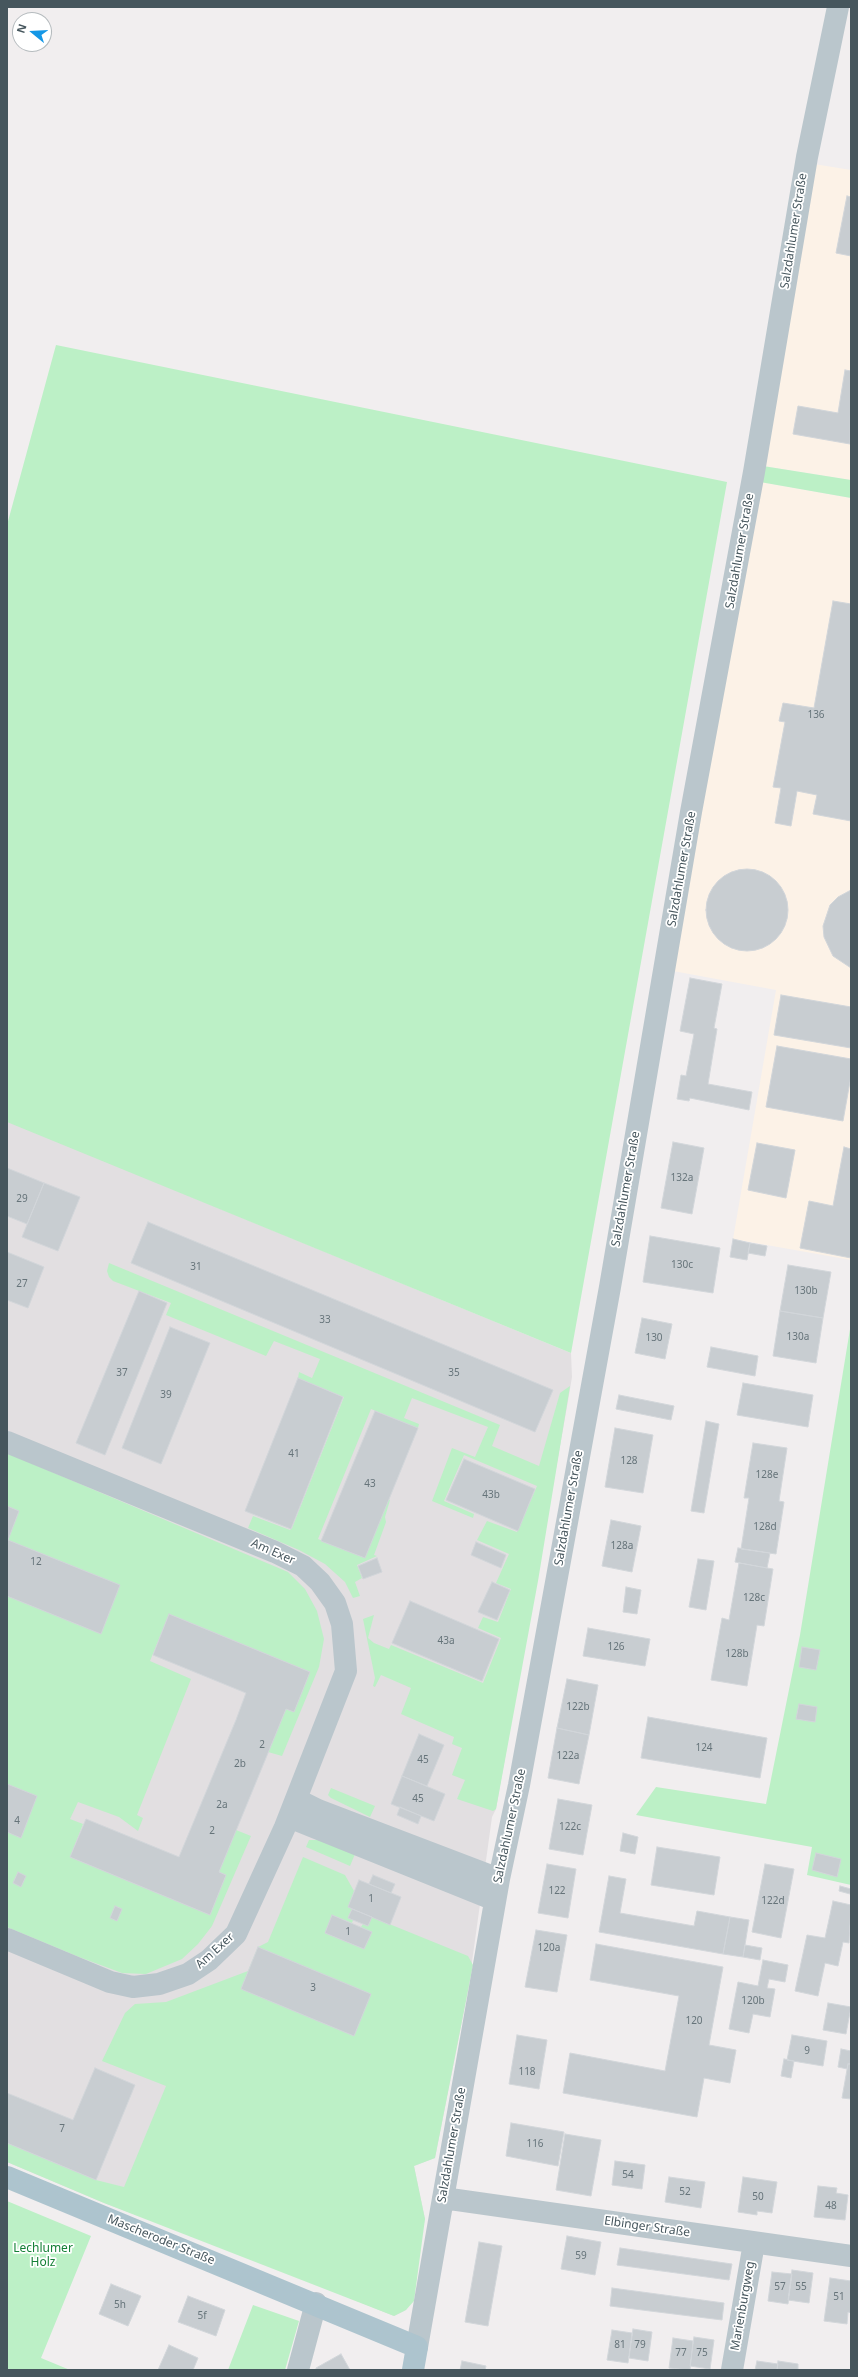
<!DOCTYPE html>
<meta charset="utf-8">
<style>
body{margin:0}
#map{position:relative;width:858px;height:2377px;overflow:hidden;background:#f1eeef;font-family:"Noto Sans",sans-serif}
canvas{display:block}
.frame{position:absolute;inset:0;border:8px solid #46565d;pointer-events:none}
.north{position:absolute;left:12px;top:12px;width:40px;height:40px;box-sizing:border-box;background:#fff;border:1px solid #b5bbbe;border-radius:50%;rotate:288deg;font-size:11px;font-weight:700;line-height:16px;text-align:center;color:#46565d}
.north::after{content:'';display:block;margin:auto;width:14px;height:18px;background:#1497e6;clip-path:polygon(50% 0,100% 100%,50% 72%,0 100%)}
</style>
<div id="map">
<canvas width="858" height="2377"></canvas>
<div class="frame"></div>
<div class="north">N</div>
</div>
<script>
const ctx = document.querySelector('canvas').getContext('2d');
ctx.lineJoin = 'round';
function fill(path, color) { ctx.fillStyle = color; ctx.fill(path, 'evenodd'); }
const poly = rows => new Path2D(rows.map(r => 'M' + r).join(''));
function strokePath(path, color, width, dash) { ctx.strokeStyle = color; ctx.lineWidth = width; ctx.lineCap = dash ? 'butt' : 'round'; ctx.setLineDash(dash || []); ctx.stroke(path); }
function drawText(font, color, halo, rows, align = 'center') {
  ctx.font = font + ' "Noto Sans",sans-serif'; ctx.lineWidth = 3.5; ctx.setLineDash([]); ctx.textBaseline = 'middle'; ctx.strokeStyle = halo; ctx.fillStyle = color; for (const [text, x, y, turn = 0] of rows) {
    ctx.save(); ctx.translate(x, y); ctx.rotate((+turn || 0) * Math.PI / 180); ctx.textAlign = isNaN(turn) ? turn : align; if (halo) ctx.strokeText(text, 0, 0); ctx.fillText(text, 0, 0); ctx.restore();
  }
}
const commercial = poly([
 [814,164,851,170,851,480,763,466],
 [760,482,851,498,851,1260,733,1239,776,990,673,971]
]);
const education = poly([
 [7,1121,571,1353,572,1377,568,1401,496,1809,492,1817,468,1991,435,2158,414,2166,425,2219,406,2310,394,2316,238,2253,104,2203,7,2162]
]);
const green = poly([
 [56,345,727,482,571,1353,7,1122,7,525],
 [763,466,851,480,851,498,760,482],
 [109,1263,500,1425,492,1446,539,1466,560,1393,570,1386,538,1581,496,1809,493,1811,457,1799,465,1780,452,1775,462,1748,452,1744,454,1737,401,1714,411,1688,381,1675,375,1687,373,1686,375,1678,363,1619,374,1615,368,1638,374,1643,389,1649,391,1645,483,1683,501,1638,478,1628,483,1617,498,1622,511,1589,496,1583,509,1554,477,1540,487,1521,517,1532,537,1486,464,1455,444,1501,474,1514,473,1518,432,1501,452,1448,475,1457,488,1427,412,1398,404,1418,419,1424,418,1428,371,1409,318,1539,363,1557,387,1499,390,1500,385,1517,386,1522,374,1555,377,1556,357,1565,362,1578,355,1582,360,1596,353,1598,345,1582,325,1564,299,1550,248,1528,253,1516,290,1530,292,1528,344,1397,298,1378,299,1372,312,1378,320,1359,274,1341,266,1356,166,1315,171,1303,113,1281,109,1277,107,1271],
 [851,1323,851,1885,807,1875,812,1847,636,1815,656,1787,766,1804,800,1635],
 [7,1453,288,1572,305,1589,317,1611,324,1639,319,1667,282,1756,268,1752,286,1709,294,1712,310,1672,169,1614,150,1661,191,1679,137,1815,143,1818,138,1831,119,1817,78,1802,70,1819,83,1824,70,1857,210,1915,226,1875,219,1872,236,1830,251,1836,212,1926,198,1944,182,1959,146,1974,122,1973,79,1957,7,1927],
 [331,1788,375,1806,370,1817,331,1798,328,1795],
 [309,1840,321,1840,355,1854,350,1866,306,1847],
 [303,1857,345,1875,354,1891,348,1907,352,1909,348,1917,353,1920,352,1923,332,1915,325,1933,364,1949,372,1932,361,1927,363,1924,368,1926,372,1917,468,1956,473,1965,435,2158,414,2166,425,2219,414,2301,406,2310,394,2316,104,2203,7,2162,7,2143,96,2180,124,2187,166,2086,102,2061,125,2013,135,2004,166,2002,248,1971,258,1947,268,1942],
 [7,2201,91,2236,41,2358,70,2370,7,2370],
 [253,2305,299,2321,285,2370,228,2370]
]);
const building = poly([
 [847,196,851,197,851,256,836,253,847,196],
 [845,370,851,371,850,444,793,434,798,406,838,413,845,370],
 [833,601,851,604,851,821,813,814,817,795,797,791,791,826,775,823,781,788,773,787,785,722,779,721,783,703,814,708,833,601],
 '706 910a41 41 0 1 1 82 0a41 41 0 1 1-82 0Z',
 [851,890,851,968,833,956,824,937,823,926,830,905,838,897,851,890],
 [690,978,722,984,714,1028,717,1029,708,1084,752,1092,749,1110,690,1098,689,1101,677,1099,681,1075,686,1076,694,1034,680,1031,690,978],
 [781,995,851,1007,851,1048,774,1035,781,995],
 [777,1046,851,1059,851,1076,843,1121,766,1107,777,1046],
 [673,1142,704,1148,692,1214,661,1208,673,1142],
 [757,1143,795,1150,786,1198,748,1190,757,1143],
 [844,1147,851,1149,851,1258,800,1248,809,1201,833,1206,844,1147],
 [7,1168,44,1183,27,1224,7,1216,7,1168],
 [44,1183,80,1197,58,1251,22,1237,44,1183],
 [148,1222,553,1390,535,1432,131,1263,148,1222],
 [650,1236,720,1248,713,1293,643,1282,650,1236],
 [733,1239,750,1243,747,1260,730,1257,733,1239],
 [750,1243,767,1246,765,1256,748,1253,750,1243],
 [7,1252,44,1267,28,1308,7,1300,7,1252],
 [788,1265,831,1272,823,1318,780,1311,788,1265],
 [139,1291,167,1303,105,1455,76,1443,139,1291],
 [780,1311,823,1318,816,1363,773,1356,780,1311],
 [642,1318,672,1324,665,1359,635,1353,642,1318],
 [170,1327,210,1343,161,1464,122,1448,170,1327],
 [711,1347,758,1356,755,1376,707,1367,711,1347],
 [298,1378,343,1397,291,1529,245,1511,298,1378],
 [743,1383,813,1395,808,1427,737,1415,743,1383],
 [619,1395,674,1406,671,1420,616,1409,619,1395],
 [375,1411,418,1428,365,1558,321,1541,375,1411],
 [706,1421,719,1424,704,1513,691,1511,706,1421],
 [615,1428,653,1435,643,1493,605,1487,615,1428],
 [753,1443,787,1448,779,1501,784,1502,776,1554,741,1549,749,1498,744,1498,753,1443],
 [464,1459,535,1489,518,1531,446,1500,464,1459],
 [7,1506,19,1511,8,1540,120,1585,101,1634,7,1596,7,1506],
 [611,1520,641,1526,632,1572,602,1566,611,1520],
 [476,1542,506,1555,501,1568,471,1555,476,1542],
 [738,1548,770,1553,767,1568,735,1562,738,1548],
 [377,1558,382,1572,363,1579,358,1566,377,1558],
 [698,1559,714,1561,706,1610,689,1607,698,1559],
 [739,1563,773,1569,764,1626,757,1625,747,1686,711,1680,722,1618,729,1620,739,1563],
 [492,1582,510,1590,497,1620,478,1612,492,1582],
 [626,1587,641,1590,637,1614,623,1612,626,1587],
 [410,1601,499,1639,482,1681,392,1643,410,1601],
 [169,1614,310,1672,294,1712,286,1709,275,1736,219,1872,226,1875,210,1915,70,1857,86,1819,179,1857,236,1720,246,1693,153,1655,169,1614],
 [588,1628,650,1639,645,1666,583,1656,588,1628],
 [802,1647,820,1650,816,1670,799,1667,802,1647],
 [567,1679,598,1685,589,1735,557,1728,567,1679],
 [799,1704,817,1707,815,1722,796,1719,799,1704],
 [648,1717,767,1738,760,1778,641,1758,648,1717],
 [557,1728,589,1735,579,1784,548,1778,557,1728],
 [419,1734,444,1745,427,1786,402,1776,419,1734],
 [402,1776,445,1794,434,1821,391,1804,402,1776],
 [7,1784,37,1796,21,1838,7,1832,7,1784],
 [558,1799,592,1805,583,1855,549,1849,558,1799],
 [400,1807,421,1816,418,1824,397,1815,400,1807],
 [623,1833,638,1837,635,1854,620,1851,623,1833],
 [657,1847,720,1857,714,1895,651,1885,657,1847],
 [816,1853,841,1859,837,1877,812,1870,816,1853],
 [547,1864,576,1869,568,1918,538,1913,547,1864],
 [765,1864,794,1869,781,1938,752,1932,765,1864],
 [18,1872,26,1876,21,1887,13,1883,18,1872],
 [373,1875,395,1884,391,1893,369,1884,373,1875],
 [609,1876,626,1879,620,1913,694,1926,697,1911,730,1917,723,1954,599,1932,609,1876],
 [359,1880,401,1897,390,1925,348,1907,359,1880],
 [840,1886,851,1889,850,1894,839,1891,840,1886],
 [833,1901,851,1905,849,1943,843,1942,838,1966,825,1963,818,1996,795,1991,807,1935,825,1938,833,1901],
 [115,1906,122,1909,117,1921,110,1918,115,1906],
 [352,1909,372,1917,368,1926,348,1918,352,1909],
 [332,1915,372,1932,364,1949,325,1933,332,1915],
 [730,1917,749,1920,743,1957,723,1954,730,1917],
 [536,1930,567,1935,557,1992,525,1987,536,1930],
 [596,1944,723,1967,709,2045,736,2050,730,2083,704,2078,697,2117,563,2093,570,2053,665,2071,679,1996,590,1980,596,1944],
 [745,1945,762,1948,760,1960,743,1957,745,1945],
 [258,1947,371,1994,354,2036,241,1989,258,1947],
 [763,1960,788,1965,785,1982,769,1979,767,1988,775,1989,770,2017,753,2014,749,2033,729,2029,738,1982,758,1986,763,1960],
 [828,2003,851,2007,846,2034,823,2030,828,2003],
 [517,2035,547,2040,539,2089,509,2084,517,2035],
 [792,2035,827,2041,823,2066,787,2060,792,2035],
 [841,2049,851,2051,851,2064,848,2064,847,2069,838,2067,841,2049],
 [784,2059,794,2061,791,2078,781,2076,784,2059],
 [848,2064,851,2064,851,2099,842,2098,848,2064],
 [95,2068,135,2085,96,2180,7,2143,7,2093,73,2120,95,2068],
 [511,2123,564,2132,558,2166,506,2156,511,2123],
 [565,2134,601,2140,591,2196,556,2190,565,2134],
 [615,2161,645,2165,642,2189,612,2185,615,2161],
 [669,2177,705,2182,701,2208,665,2202,669,2177],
 [743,2177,777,2182,772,2213,757,2211,757,2215,738,2212,743,2177],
 [818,2186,837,2188,836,2193,848,2195,845,2220,814,2217,818,2186],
 [567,2236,601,2242,595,2275,561,2269,567,2236],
 [479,2242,502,2246,488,2326,465,2322,479,2242],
 [620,2248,732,2264,729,2280,617,2265,620,2248],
 [792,2270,813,2273,809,2303,788,2300,792,2270],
 [772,2272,792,2274,788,2304,768,2301,772,2272],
 [830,2278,851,2281,851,2279,851,2313,848,2312,847,2324,824,2321,830,2278],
 [111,2284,141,2296,128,2326,99,2314,111,2284],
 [612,2288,724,2303,722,2320,610,2306,612,2288],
 [188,2296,225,2310,216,2336,178,2322,188,2296],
 [633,2329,652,2332,648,2361,629,2358,633,2329],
 [612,2330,632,2333,628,2363,607,2360,612,2330],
 [694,2337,714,2340,710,2369,690,2366,694,2337],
 [673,2338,693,2341,690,2370,669,2368,673,2338],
 [169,2345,198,2358,193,2370,158,2370,169,2345],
 [341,2354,350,2370,316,2370,316,2368,341,2354],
 [462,2361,486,2366,485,2370,460,2370,462,2361],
 [757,2361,778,2364,777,2370,755,2370,757,2361],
 [778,2361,798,2364,798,2370,777,2370,778,2361]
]);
const minor = poly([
 [7,1442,275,1552,303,1566,320,1582,335,1603,342,1624,346,1671,285,1827,236,1934,209,1960,188,1974,159,1984,133,1987,110,1982,7,1939],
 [296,1799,318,1810,499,1879],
 [289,1817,495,1900],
 [443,2198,851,2256],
 [417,2347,499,1879,519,1785,610,1287,691,812,754,472,807,157,838,7],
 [298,2370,316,2303],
 [732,2370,754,2243]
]);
const major = poly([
 [7,2177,417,2347,413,2370]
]);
const numberNames = [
 ["136",816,715],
 ["132a",682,1178],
 ["29",22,1199],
 ["130c",682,1265],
 ["31",196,1267],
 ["27",22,1284],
 ["130b",806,1291],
 ["33",325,1320],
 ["130a",798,1337],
 ["130",654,1338],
 ["37",122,1373],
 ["35",454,1373],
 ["39",166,1395],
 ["41",294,1454],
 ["128",629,1461],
 ["128e",767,1475],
 ["43",370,1484],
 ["43b",491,1495],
 ["128d",765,1527],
 ["128a",622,1546],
 ["12",36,1562],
 ["128c",754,1598],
 ["43a",446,1641],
 ["126",616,1647],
 ["128b",737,1654],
 ["122b",578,1707],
 ["2",262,1745],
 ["124",704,1748],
 ["122a",568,1756],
 ["45",423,1760],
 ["2b",240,1764],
 ["45",418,1799],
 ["2a",222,1805],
 ["4",17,1821],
 ["122c",570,1827],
 ["2",212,1831],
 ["122",557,1891],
 ["1",371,1899],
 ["122d",773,1901],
 ["1",348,1932],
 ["120a",549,1948],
 ["3",313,1988],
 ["120b",753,2001],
 ["120",694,2021],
 ["9",807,2051],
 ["118",527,2072],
 ["7",62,2129],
 ["116",535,2144],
 ["54",628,2175],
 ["52",685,2192],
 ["50",758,2197],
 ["48",831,2206],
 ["59",581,2256],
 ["57",780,2287],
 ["55",801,2287],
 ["51",839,2297],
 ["5h",120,2305],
 ["5f",202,2316],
 ["81",620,2345],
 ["79",640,2345],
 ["77",681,2353],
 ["75",702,2353]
];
const streetNames = [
 ["Salzdahlumer Straße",794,231,-81],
 ["Salzdahlumer Straße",740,551,-80],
 ["Salzdahlumer Straße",682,869,-80],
 ["Salzdahlumer Straße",626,1189,-80],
 ["Salzdahlumer Straße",569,1508,-80],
 ["Am Exer",273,1552,24],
 ["Salzdahlumer Straße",510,1826,-78],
 ["Am Exer",215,1951,-42],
 ["Salzdahlumer Straße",452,2145,-80],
 ["Elbinger Straße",647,2227,8],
 ["Mascheroder Straße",161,2240,22],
 ["Marienburgweg",743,2306,-80]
];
const parkNames = [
 ["Lechlumer",43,2249],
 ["Holz",43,2263]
];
fill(commercial, '#fcf2e7');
fill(education, '#e2dfe1');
fill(green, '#bcf0c6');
fill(building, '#c8cdd1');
strokePath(building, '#d2d6da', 1);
strokePath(minor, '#bac6cc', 22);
strokePath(major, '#adc4ce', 22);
drawText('10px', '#66747a', null, numberNames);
drawText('12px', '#46565d', '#fff', streetNames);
drawText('12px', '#148036', '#fff', parkNames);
</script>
